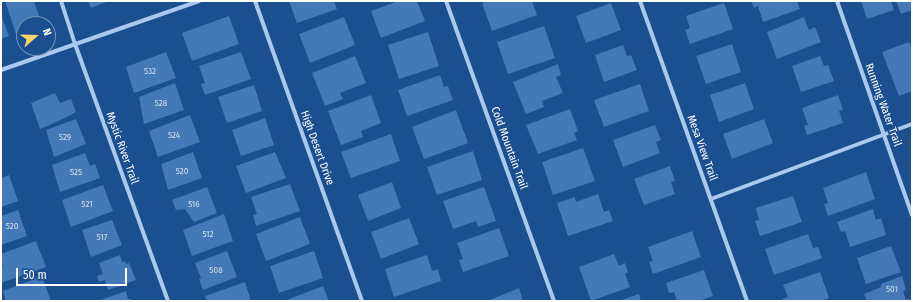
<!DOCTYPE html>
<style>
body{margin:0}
#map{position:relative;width:913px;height:302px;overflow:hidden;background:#1b4f8f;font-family:"Fira Sans Condensed",sans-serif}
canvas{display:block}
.frame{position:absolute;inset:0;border:2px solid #fff;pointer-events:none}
.north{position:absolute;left:16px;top:16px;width:40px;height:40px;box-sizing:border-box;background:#1b4f8f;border:1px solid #7695bc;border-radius:50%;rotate:70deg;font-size:11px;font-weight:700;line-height:16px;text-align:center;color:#fff}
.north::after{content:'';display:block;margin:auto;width:14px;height:18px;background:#ffd166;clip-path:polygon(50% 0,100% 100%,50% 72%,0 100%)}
.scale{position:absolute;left:16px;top:268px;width:111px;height:18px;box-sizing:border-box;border:2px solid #fff;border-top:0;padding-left:5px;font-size:12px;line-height:14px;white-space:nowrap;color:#fff;-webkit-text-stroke:3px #1b4f8f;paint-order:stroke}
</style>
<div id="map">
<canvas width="913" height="302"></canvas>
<div class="frame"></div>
<div class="north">N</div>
<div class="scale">50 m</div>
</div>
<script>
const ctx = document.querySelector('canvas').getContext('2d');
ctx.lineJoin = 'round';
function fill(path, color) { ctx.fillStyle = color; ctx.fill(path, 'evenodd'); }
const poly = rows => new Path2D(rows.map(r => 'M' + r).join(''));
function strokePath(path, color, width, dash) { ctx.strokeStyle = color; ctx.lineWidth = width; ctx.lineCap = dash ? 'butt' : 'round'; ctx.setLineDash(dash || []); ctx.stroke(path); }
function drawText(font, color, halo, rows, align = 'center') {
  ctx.font = font + ' "Fira Sans Condensed",sans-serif'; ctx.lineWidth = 3.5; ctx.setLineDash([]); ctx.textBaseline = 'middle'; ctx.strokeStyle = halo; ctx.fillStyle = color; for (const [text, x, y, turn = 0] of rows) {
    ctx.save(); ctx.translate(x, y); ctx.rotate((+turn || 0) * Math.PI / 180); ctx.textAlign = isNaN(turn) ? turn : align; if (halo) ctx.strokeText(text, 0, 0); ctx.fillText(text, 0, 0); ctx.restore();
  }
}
const building = poly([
 [5,1,34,1,42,24,24,24,24,31,16,34],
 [88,1,109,1,91,8],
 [289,1,334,1,337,9,297,23],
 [398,1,417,1,425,21,381,38,371,11],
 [489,1,532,1,537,15,492,31,482,3],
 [751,1,797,1,800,9,763,22,758,6,754,8],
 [861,1,891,1,894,10,867,19],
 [896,1,912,1,912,10,901,14],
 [611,3,621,30,586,43,576,16],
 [724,3,733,29,690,44,685,30,690,28,686,16],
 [1,15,9,36,1,39],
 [229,16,239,44,192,61,182,33],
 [344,17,355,45,310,63,299,34],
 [804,17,809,30,815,27,821,42,777,59,767,32],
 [544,26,555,58,508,74,497,42],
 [428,32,439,66,399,79,388,45],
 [909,42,912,50,912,91,899,96,882,52],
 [732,44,741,72,706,84,696,56],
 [623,45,627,56,631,55,637,70,604,82,595,55],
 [166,52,176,78,134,93,126,67],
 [241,52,251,79,205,95,201,84,205,83,199,66],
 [355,56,366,83,340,93,343,99,325,106,312,73],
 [820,56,824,66,828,65,834,81,801,92,792,66],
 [558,64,561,75,556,77,563,93,542,101,544,107,526,114,513,82],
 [440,75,444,87,448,86,453,100,407,116,398,90],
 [175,83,184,110,144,124,139,97],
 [745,83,754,109,719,122,710,95],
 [640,84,649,111,604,127,594,100],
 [254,85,262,111,227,123,218,97],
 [55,93,60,103,71,99,76,112,61,120,40,129,31,103],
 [371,95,381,123,361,131,363,137,341,145,328,111],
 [838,95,843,110,839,111,843,123,807,135,804,126,808,125,802,108],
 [570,109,578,131,574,133,577,140,538,154,526,125],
 [456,110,468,143,424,159,412,127],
 [190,115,200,142,158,157,149,131],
 [265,118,274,145,241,156,232,130],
 [76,119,86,144,54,157,46,130],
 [764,119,773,143,732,159,723,134],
 [655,125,661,140,656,142,660,153,623,167,613,140],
 [391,134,400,161,351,178,341,152],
 [583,148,595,181,553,195,542,162],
 [473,151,482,180,437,195,427,167],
 [193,152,202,178,168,190,161,164],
 [275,152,286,178,246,193,236,166],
 [85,153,90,166,95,164,100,178,60,192,52,165],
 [670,166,675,181,671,182,675,194,644,205,634,179],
 [866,172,875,199,828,216,824,204,828,203,823,188],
 [9,175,18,201,1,207,1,178],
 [392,182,401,208,368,221,358,195],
 [290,184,300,211,256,226,253,215,257,214,251,197],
 [103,185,113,211,71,227,62,200],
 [207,187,217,213,194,222,185,209,176,210,172,200],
 [484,187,496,221,478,227,476,221,453,229,443,201],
 [598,194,604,212,609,210,613,221,568,236,557,203,575,197,576,202],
 [793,196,802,222,760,236,755,221,759,220,756,208],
 [873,209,876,220,881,218,886,235,850,247,845,231,841,232,837,222],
 [18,210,27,236,1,245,1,216],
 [224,214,233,241,192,256,183,230],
 [300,217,310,244,266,261,256,234],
 [409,218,419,244,381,259,371,232],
 [112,220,122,245,91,257,82,230],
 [499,228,509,256,463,272,459,260,463,259,457,243],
 [692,231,701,257,653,274,649,262,653,261,648,247],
 [808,234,813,248,818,247,822,258,774,275,765,249],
 [36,241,46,267,1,283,1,267,3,267,1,262,1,254],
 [891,246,901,272,866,284,857,258],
 [227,251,237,277,203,290,199,279,201,278,195,263],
 [314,251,323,278,279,293,270,266],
 [614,254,619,266,625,263,628,272,625,274,630,287,591,301,579,267],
 [120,255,122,262,125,261,126,264,129,263,136,280,108,290,105,280,99,282,97,276,103,274,99,263],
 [427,255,432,271,438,269,441,281,394,297,385,269],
 [704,270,713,296,699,301,677,301,674,292,669,293,666,283],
 [820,272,829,298,821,301,783,301,782,299,788,297,783,285],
 [42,276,51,301,6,301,3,291],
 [902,276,906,290,903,291,906,300,909,299,910,301,867,301,864,294,881,287,881,284],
 [245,282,251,301,207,301,205,296],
 [323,286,329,301,284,301],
 [519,288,523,301,487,301],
 [126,291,128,299,130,299,131,301,98,301],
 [639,294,641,301,618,301]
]);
const minor = poly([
 [61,1,75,44,168,301],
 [255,1,362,301],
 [446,1,554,301],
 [640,1,747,301],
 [837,1,912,215],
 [1,70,199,1],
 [711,199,912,124]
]);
const numberNames = [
 ["532",150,71],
 ["528",161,103],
 ["524",174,135],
 ["529",65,137],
 ["520",182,171],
 ["525",76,172],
 ["521",87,204],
 ["516",194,204],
 ["520",12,226],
 ["512",208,234],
 ["517",102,237],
 ["508",216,270],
 ["501",892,289]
];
const streetNames = [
 ["Running Water Trail",883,105,70],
 ["Mystic River Trail",122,148,70],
 ["High Desert Drive",317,148,70],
 ["Cold Mountain Trail",509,148,70],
 ["Mesa View Trail",702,148,70]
];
fill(building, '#4478b7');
strokePath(minor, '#a9c9ee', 4);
drawText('9px', '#d0dded', null, numberNames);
drawText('11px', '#fff', '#1b4f8f', streetNames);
</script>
